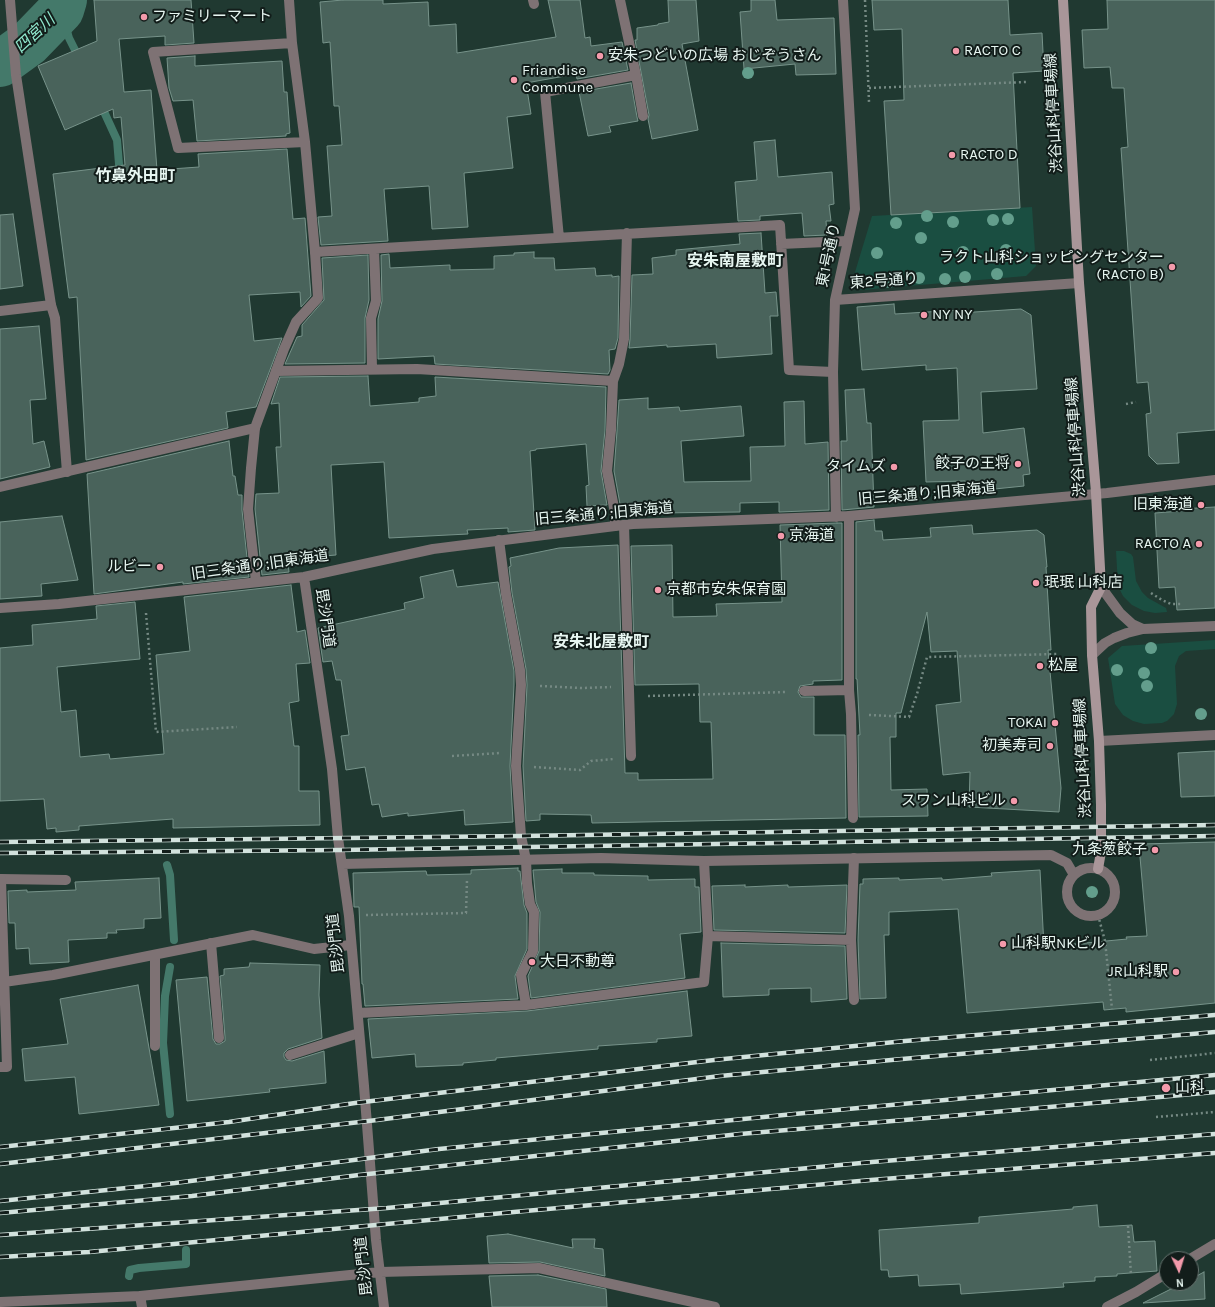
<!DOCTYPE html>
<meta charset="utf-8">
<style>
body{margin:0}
#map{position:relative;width:1215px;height:1307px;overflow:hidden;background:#203931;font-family:Karla,sans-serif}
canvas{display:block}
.north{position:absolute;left:1159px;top:1251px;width:40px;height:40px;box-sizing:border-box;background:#121d1a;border:1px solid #677470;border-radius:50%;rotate:176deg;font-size:11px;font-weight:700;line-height:16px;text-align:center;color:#e7f6f1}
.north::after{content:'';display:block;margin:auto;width:14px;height:18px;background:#f39aab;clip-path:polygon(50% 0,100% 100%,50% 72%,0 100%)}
</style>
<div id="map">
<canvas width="1215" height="1307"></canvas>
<div class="north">N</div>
</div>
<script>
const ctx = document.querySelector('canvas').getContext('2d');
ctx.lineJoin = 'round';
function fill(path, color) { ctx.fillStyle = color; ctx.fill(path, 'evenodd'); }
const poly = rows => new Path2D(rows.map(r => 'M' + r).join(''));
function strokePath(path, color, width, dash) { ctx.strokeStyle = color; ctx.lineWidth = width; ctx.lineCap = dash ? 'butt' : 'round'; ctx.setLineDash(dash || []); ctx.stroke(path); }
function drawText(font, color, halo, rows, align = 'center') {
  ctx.font = font + ' Karla,"Noto Sans JP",sans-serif'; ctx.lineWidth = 4; ctx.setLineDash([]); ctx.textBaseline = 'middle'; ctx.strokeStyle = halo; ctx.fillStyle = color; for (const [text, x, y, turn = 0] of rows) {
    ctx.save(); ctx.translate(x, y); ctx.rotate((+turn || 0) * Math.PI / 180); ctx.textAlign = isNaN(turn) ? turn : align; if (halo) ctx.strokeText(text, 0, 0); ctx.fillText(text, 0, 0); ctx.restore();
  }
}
const green = poly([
 [1032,207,1036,266,1026,276,861,290,852,282,872,216],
 [1116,551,1124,551,1131,554,1133,557,1136,581,1142,592,1148,598,1166,608,1167,612,1155,613,1144,611,1132,605,1123,596,1118,586],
 [1215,640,1215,649,1186,651,1179,656,1175,666,1177,704,1174,714,1167,721,1162,723,1144,724,1133,721,1123,715,1115,704,1108,658,1122,646]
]);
const stream = poly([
 [61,10,69,38,80,60],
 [100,103,117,140,120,176],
 [167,865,170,875,174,940],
 [170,1114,163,1043,165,996,170,967],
 [129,1276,130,1270,139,1268,186,1264,186,1250]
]);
const river = poly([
 [0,64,29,43,61,10,64,0]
]);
const building = poly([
 [94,0,191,0,194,43,165,45,165,36,119,39,124,92,151,90,157,170,199,167,198,154,287,149,293,219,305,218,311,296,301,307,300,292,249,295,254,341,282,338,256,407,226,412,228,428,86,460,77,297,69,298,53,174,125,165,121,117,114,118,113,109,65,130,38,66,97,41,94,0],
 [343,0,383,0,383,4,428,2,429,26,456,24,457,53,556,37,548,0,580,0,585,38,590,37,591,46,622,42,628,70,577,79,576,74,526,83,531,114,507,117,513,168,464,173,468,227,432,229,429,186,384,189,388,241,321,245,318,217,332,216,327,146,342,145,339,106,334,106,330,42,323,43,320,2,343,0],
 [668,0,696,0,699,41,682,44,698,130,652,139,648,119,649,115,635,40,637,40,637,28,658,25,658,24,669,22,668,0],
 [751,0,775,0,777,20,834,18,836,74,796,75,795,64,744,69,740,12,751,11,751,0],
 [872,0,1008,0,1010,35,1042,33,1044,71,1013,73,1020,208,891,215,884,101,904,100,902,29,874,30,872,0],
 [1107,0,1215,0,1215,430,1177,433,1179,463,1157,464,1149,456,1146,414,1151,413,1148,382,1137,383,1121,148,1128,147,1124,88,1112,88,1110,67,1084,68,1082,30,1108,29,1107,0],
 [195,56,195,66,282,61,284,92,287,92,290,133,286,134,286,136,197,141,193,100,173,101,169,88,167,58,195,56],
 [631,83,637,117,638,121,609,126,611,132,588,136,579,92,631,83],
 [775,140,778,177,832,172,834,204,829,205,831,221,826,221,827,235,804,236,802,213,760,216,760,220,738,221,735,182,757,180,754,142,775,140],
 [13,214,23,286,0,289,0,215,13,214],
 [761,233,765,293,776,292,778,316,770,316,772,354,717,358,716,344,667,347,667,345,629,348,630,339,632,275,653,274,652,258,676,255,676,250,740,244,739,234,761,233],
 [534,252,534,258,554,258,555,270,595,268,596,276,612,275,612,277,619,276,618,338,615,349,609,350,610,370,608,374,435,364,434,356,378,359,378,319,382,301,381,255,389,254,390,268,450,265,450,270,494,269,494,256,514,255,514,253,534,252],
 [368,255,369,300,365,318,365,363,285,364,297,337,302,336,302,325,324,300,322,258,368,255],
 [894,304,895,314,959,310,959,313,1021,309,1031,315,1037,389,981,392,983,433,1024,428,1030,474,1023,475,1024,486,965,492,965,481,926,482,923,421,959,420,957,368,926,370,926,365,862,370,857,307,894,304],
 [39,326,46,399,30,400,33,444,44,441,50,467,0,479,0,329,39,326],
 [368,376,370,406,419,402,419,398,436,396,435,377,606,387,605,430,601,471,607,505,587,506,586,486,589,485,586,444,536,449,536,450,530,451,535,530,508,532,508,528,467,530,468,534,389,538,384,462,331,465,336,555,312,557,312,561,288,563,289,572,262,575,255,509,256,494,279,493,276,447,281,447,279,403,271,404,280,377,368,376],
 [864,389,867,423,871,423,874,507,842,510,841,441,847,441,845,390,864,389],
 [648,398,648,409,679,407,680,411,741,406,744,436,681,441,684,482,751,481,750,447,785,446,784,402,804,401,805,444,828,442,829,510,779,512,779,502,740,503,740,512,658,513,658,501,620,504,614,471,617,431,619,400,648,398],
 [229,441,233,476,235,476,238,495,242,495,242,510,249,577,183,584,183,582,94,594,87,474,229,441],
 [1215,507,1215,608,1177,610,1175,587,1159,588,1155,513,1181,511,1181,509,1215,507],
 [62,516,78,580,41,584,42,596,0,599,0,522,62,516],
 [874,520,875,531,882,531,883,540,931,537,930,528,972,525,973,534,1037,530,1044,535,1047,567,1046,567,1051,650,1048,650,1061,788,1059,812,969,807,970,772,943,775,936,705,961,702,957,651,931,652,927,612,901,713,896,713,896,737,890,737,891,790,927,789,928,816,859,817,858,735,860,735,857,679,856,679,856,522,874,520],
 [837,523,842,523,842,680,813,681,813,684,800,686,798,692,801,697,814,697,814,735,845,735,846,818,592,823,591,815,540,814,540,820,526,821,523,766,527,685,526,669,512,593,509,567,511,566,510,558,559,548,618,545,625,773,638,773,638,780,713,779,711,722,700,722,699,684,635,685,631,546,672,545,673,617,717,616,716,604,782,602,780,525,837,523],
 [453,570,457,587,498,582,514,671,514,685,510,766,513,822,465,825,464,810,408,816,408,813,382,817,379,804,372,805,365,767,346,770,341,736,349,735,341,680,336,680,332,661,323,662,318,628,405,609,404,603,424,598,420,577,453,570],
 [291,585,297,632,305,630,310,663,296,664,299,701,289,703,294,746,299,746,299,791,319,791,320,825,173,828,173,819,79,826,79,830,56,832,56,828,47,829,44,799,0,801,0,648,33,645,32,625,97,619,96,606,135,602,140,659,57,667,61,712,76,710,80,757,109,754,110,759,164,754,156,655,190,651,184,597,291,585],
 [1215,751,1215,796,1181,797,1178,753,1215,751],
 [1215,842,1215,1003,1126,1012,1126,1008,1104,1010,1103,1002,967,1013,958,909,889,912,889,935,884,935,886,998,860,999,858,940,860,884,863,884,863,879,899,878,899,880,942,878,942,880,992,876,991,873,1040,870,1044,947,1127,939,1126,937,1147,936,1140,857,1141,844,1215,842],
 [518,868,518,871,520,871,524,905,527,913,527,949,515,976,518,999,365,1006,363,984,362,984,359,907,354,907,353,873,426,871,427,875,471,874,471,870,518,868],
 [562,869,562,873,594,873,594,875,648,876,648,880,695,879,695,887,699,887,701,932,680,934,685,978,531,998,528,976,539,951,540,912,536,902,533,870,562,869],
 [159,878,161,918,144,919,144,928,116,930,117,933,107,933,107,938,68,940,69,962,30,964,29,948,16,949,15,923,9,923,8,891,27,890,27,892,76,890,75,882,159,878],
 [745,885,745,887,788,885,788,887,847,885,845,933,714,930,712,886,745,885],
 [721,943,845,946,847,999,811,1002,811,988,769,989,769,995,723,997,721,943],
 [250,963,320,965,319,995,322,1038,288,1049,284,1053,284,1057,286,1060,292,1061,324,1051,326,1083,269,1089,270,1092,187,1101,176,980,207,977,213,1039,216,1044,220,1044,225,1041,225,1037,220,976,224,975,224,969,249,967,250,963],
 [138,985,159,1105,79,1114,75,1077,25,1081,22,1049,68,1044,60,999,138,985],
 [687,991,692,1036,657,1039,657,1042,598,1046,598,1049,496,1058,496,1060,463,1063,463,1065,416,1067,415,1054,372,1058,368,1019,527,1011,687,991],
 [1097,1205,1099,1227,1132,1225,1134,1242,1155,1241,1157,1271,1117,1274,1117,1276,1095,1277,1095,1281,1063,1283,1064,1287,961,1294,960,1284,919,1286,918,1275,889,1277,888,1270,881,1270,879,1230,979,1223,979,1217,1073,1209,1073,1207,1097,1205],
 [508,1234,573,1248,572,1239,595,1239,594,1248,603,1249,605,1276,540,1262,489,1263,487,1236,508,1234],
 [1204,1272,1205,1299,1143,1303,1183,1283,1191,1283,1191,1279,1204,1272],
 [538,1275,606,1289,607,1307,492,1307,489,1276,538,1275]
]);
const path = poly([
 [865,0,869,102],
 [869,88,1026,82],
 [1126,404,1136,402],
 [1151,593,1162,600,1171,604,1183,604],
 [146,613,156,732,237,727],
 [540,686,582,688,611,687],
 [648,696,787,692],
 [869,715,909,717,917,694,927,657,1059,654],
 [452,756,500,753],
 [534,767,580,770,591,761,614,759],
 [366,915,466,913,467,880],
 [1098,915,1105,941,1112,1009],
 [1150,1060,1215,1053],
 [1156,1117,1215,1112],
 [1128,1226,1131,1275]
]);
const lane = poly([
 [533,0,534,4],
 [636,75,643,116],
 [559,238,545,92,636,75,620,0],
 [781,244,847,241],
 [315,252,780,225,789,370,833,372],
 [51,305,55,318,67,472],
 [372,369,371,318,376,301,374,249],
 [276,371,417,369,613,381,619,364,624,339,627,233],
 [613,381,611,430,607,471,615,513,615,526],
 [255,428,251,468,248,509,256,582],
 [849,516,849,690,851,714,853,818],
 [624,525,631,756],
 [499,540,506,594,520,670,521,685,516,766,521,836,526,860,527,883,530,904,534,912,533,951,521,975,526,1005,704,982,708,936,704,861],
 [804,691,849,690],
 [1,879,66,880],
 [708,936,851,940],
 [211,943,219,1038],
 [155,955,155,1046],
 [854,1000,851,940,854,858],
 [358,1013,526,1005],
 [290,1055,359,1033]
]);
const street = poly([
 [292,43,153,52,178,148,305,142],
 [835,300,1079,283],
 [0,311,51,305,16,75,10,0],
 [0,487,255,428,284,349,296,322,318,298,315,252,305,142,292,43,289,0],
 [836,517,833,372,835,300,855,209,843,0],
 [304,577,332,769,338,838,349,916,364,1086,376,1240,384,1307],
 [1101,587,1120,613,1132,624,1143,629],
 [0,608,59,604,304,577,433,549,615,526,633,524,849,516,1107,493,1215,480],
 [1092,655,1105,643,1114,638,1127,633,1143,629,1215,626],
 [1099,741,1215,735],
 [342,864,601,858,704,861,1051,855,1067,863,1074,875],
 '1067 892a24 24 0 1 1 48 0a24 24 0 1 1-48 0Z',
 [4,982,53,975,253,935,314,949,351,945],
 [0,1067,7,1067,1,879],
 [1190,1259,1215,1244],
 [140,1296,142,1307],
 [0,1302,140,1296,380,1272,539,1268,715,1307],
 [1107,1307,1136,1292,1167,1273]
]);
const secondary = poly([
 [1063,0,1079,283,1096,493,1101,587,1091,607,1092,655,1099,741,1101,805,1101,852,1098,869]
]);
const rail = poly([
 [0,842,521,836,1215,825],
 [0,853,340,850,1215,836],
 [0,1147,229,1122,355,1103,714,1060,905,1041,1215,1015],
 [0,1164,377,1120,720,1076,902,1059,1215,1032],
 [0,1201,175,1183,439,1149,794,1114,1215,1075],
 [0,1213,192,1196,359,1175,740,1134,928,1118,1215,1092],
 [0,1235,387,1208,872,1162,1215,1134],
 [0,1257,89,1252,514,1212,871,1180,1215,1153]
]);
const trees = [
 [748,73],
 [927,216],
 [1008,219],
 [993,220],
 [953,222],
 [896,223],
 [921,238],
 [1006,250],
 [963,252],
 [877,253],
 [997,274],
 [965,277],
 [919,278],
 [945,279],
 [889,282],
 [1151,648],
 [1117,670],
 [1144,673],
 [1147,686],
 [1201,714],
 [1092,892]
];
const markers = [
 [144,17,4,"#f39aab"],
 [956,51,4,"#f39aab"],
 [600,56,4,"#f39aab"],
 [514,80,4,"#f39aab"],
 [952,155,4,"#f39aab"],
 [1172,267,4,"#f39aab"],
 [924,315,4,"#f39aab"],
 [1018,464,4,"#f39aab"],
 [894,467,4,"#f39aab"],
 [1201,505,4,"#f39aab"],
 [781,536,4,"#f39aab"],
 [1199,544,4,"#f39aab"],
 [160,567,4,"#f39aab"],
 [1036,583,4,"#f39aab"],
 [658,590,4,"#f39aab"],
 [1040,666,4,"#f39aab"],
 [1055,723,4,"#f39aab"],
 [1050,746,4,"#f39aab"],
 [1014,801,4,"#f39aab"],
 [1155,850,4,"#f39aab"],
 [1003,944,4,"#f39aab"],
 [532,962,4,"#f39aab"],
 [1176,972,4,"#f39aab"],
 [1166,1088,5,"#f39aab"]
];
const poiNames = [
 ["ファミリーマート",152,17],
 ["RACTO C",964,51],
 ["安朱つどいの広場 おじぞうさん",608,56],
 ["Friandise",522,71],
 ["Commune",522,88],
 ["RACTO D",960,155],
 ["ラクト山科ショッピングセンター",1164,258,"right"],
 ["(RACTO B)",1164,275,"right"],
 ["NY NY",932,315],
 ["餃子の王将",1010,464,"right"],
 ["タイムズ",886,467,"right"],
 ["旧東海道",1193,505,"right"],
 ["京海道",789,536],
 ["RACTO A",1191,544,"right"],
 ["ルビー",152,567,"right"],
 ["珉珉 山科店",1044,583],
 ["京都市安朱保育園",666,590],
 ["松屋",1048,666],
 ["TOKAI",1047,723,"right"],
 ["初美寿司",1042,746,"right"],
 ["スワン山科ビル",1006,801,"right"],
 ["九条葱餃子",1147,850,"right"],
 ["山科駅NKビル",1011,944],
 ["大日不動尊",540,962],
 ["JR山科駅",1168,972,"right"],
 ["山科",1175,1088]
];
const streetNames = [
 ["渋谷山科停車場線",1054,113,-93],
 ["東1号通り",829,255,-78],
 ["東2号通り",884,281,-4],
 ["渋谷山科停車場線",1076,437,-94],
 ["旧三条通り;旧東海道",927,494,-5],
 ["旧三条通り;旧東海道",604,514,-5],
 ["旧三条通り;旧東海道",260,565,-8],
 ["毘沙門道",325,618,82],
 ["渋谷山科停車場線",1083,758,-93],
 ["毘沙門道",336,943,-96],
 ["毘沙門道",364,1266,-96]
];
const waterNames = [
 ["四宮川",35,34,-43]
];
const neighbourhoodNames = [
 ["竹鼻外田町",135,176],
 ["安朱南屋敷町",735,261],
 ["安朱北屋敷町",601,642]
];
fill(green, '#1a4e41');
strokePath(stream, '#44796a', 8);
strokePath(river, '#44796a', 46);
fill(building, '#49635b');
strokePath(building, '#77938a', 1);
strokePath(path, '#758983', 2.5, [2, 3]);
strokePath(lane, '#7e7274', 10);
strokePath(street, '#7e7274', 10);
strokePath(secondary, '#a99699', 10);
strokePath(rail, '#d2e2dd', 4.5);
strokePath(rail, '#121d1a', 3, [9]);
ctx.fillStyle = '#639e8c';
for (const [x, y] of trees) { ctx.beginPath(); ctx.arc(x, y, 6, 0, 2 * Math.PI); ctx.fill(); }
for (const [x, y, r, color] of markers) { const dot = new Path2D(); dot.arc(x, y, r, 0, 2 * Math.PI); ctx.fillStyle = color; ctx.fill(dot); strokePath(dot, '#121d1a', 1.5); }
drawText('15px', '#e7f6f1', '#121d1a', poiNames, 'left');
drawText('15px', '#e7f6f1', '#121d1a', streetNames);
drawText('italic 16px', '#91e9cf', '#121d1a', waterNames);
drawText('bold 16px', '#e7f6f1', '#121d1a', neighbourhoodNames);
</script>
